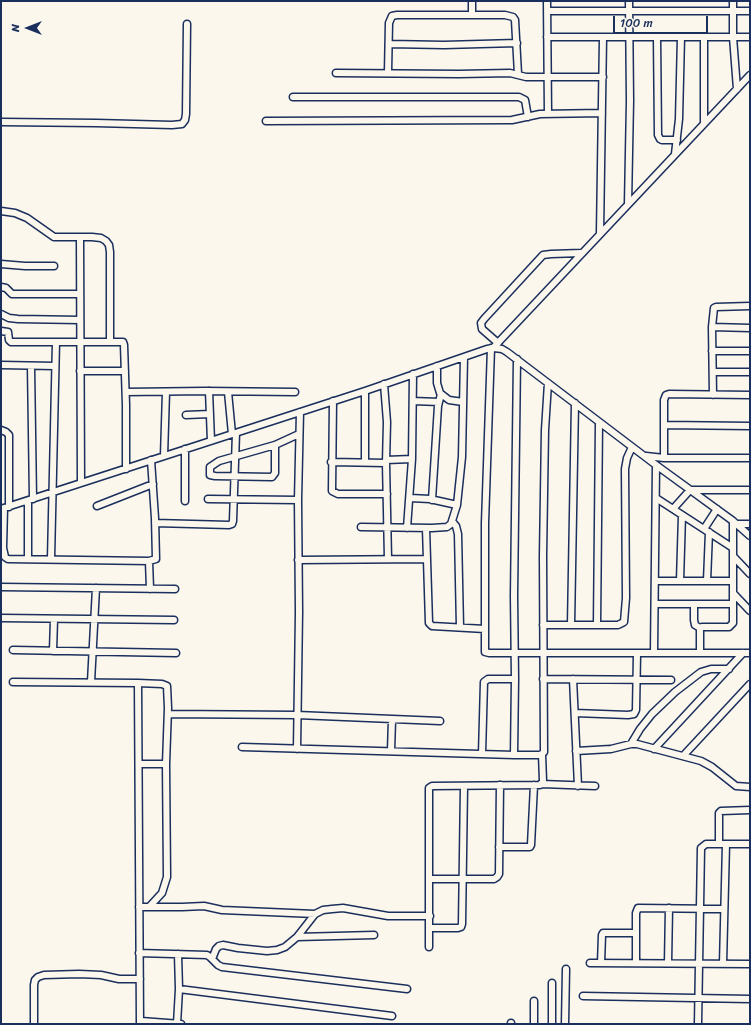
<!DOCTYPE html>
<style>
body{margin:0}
#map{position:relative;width:751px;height:1025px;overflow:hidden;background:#fbf7ec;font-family:Sriracha,sans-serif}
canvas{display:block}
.frame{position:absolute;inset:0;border:2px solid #1b2f5e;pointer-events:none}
.north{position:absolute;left:8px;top:8px;width:40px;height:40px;-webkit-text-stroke:3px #fbf7ec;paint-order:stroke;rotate:270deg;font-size:11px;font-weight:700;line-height:16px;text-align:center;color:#1b2f5e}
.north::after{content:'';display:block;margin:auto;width:14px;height:18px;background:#1b2f5e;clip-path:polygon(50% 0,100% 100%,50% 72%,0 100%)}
.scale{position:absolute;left:613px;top:16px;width:95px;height:18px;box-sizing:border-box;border:2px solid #1b2f5e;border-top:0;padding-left:5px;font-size:12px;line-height:14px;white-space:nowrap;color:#1b2f5e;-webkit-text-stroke:3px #fbf7ec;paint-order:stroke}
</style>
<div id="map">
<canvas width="751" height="1025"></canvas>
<div class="frame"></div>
<div class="north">N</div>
<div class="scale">100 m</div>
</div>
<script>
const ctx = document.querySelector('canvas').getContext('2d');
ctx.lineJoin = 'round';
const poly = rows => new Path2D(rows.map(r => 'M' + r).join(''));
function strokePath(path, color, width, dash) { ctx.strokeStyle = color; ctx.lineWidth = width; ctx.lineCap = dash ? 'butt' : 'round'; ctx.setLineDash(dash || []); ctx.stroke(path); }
const street = poly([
 [472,1,472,15],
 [547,1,548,114],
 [733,1,733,37,737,89],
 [547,11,750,11],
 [547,37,750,37],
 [657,37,658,135,660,139,662,140,677,140],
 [389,44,444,45,517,43],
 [388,72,389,23,392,16,397,15,505,15,513,17,515,20,518,74],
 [336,73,459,74,510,73,526,77,603,77],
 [293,97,519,97,525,100,528,117],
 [266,121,512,120,540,114,602,113],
 [1,122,96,123,172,125,182,124,185,120,186,114,187,24],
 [704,123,704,38],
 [675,154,679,119,681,37],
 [628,204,630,101,629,1],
 [1,211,15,213,27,218,54,237,92,237,101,238,106,241,109,245,110,252,110,341],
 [600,233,603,37],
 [80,238,81,483],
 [1,264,25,266,54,266],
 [1,287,6,288,12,294,80,294],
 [1,314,9,318,18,319,80,320],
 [712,327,750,328],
 [1,331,8,332,9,340,11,342,123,342,124,345,126,405,126,469],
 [498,343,482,329,481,323,484,319,543,255,551,254,581,253],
 [491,348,485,523,485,652,489,653,750,653],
 [493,348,750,75],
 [712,351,750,351],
 [1,365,55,366],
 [31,366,33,499],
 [437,366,437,383,440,393,449,400,463,402],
 [80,371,125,371],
 [713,372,750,372],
 [384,384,387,422,386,463,388,559],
 [209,391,211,441],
 [126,392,205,391,295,392],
 [228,392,232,434],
 [713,395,712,327,714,308,716,307,750,306],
 [333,401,332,491,338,494,387,494],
 [413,401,439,402],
 [186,415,210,414],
 [664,425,750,426],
 [1,430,6,432,9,435,9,507],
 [275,445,275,473,272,477,215,476,210,475,210,467,219,461,275,445,299,434],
 [185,449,185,501],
 [164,456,166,392],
 [646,456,664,458,750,458],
 [664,458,664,400,666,395,669,394,750,395],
 [386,460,412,459],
 [331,462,386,463],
 [365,462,365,391],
 [410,498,430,499,457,505],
 [656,498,733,548],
 [208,499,298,500],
 [432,500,438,406,441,394],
 [28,501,28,559],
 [97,506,153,484],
 [4,508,3,548,5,557,8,559,150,561],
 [1,509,365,391,487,349,494,348,502,349,507,352,656,465,733,521,750,536],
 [673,509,690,490,750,490],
 [452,521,456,526,458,534,460,627],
 [155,523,229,525,232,524,233,521,236,433],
 [737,524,750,524],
 [361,527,432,528,447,527,451,524,457,505,462,457,464,357],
 [407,528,412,459,413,374],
 [426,528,429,623,432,626,485,629],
 [704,529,717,509],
 [733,556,750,574],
 [51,559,56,342],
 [298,560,427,559],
 [655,581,733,581],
 [680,581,682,515],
 [707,581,709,532],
 [1,587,175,589],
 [150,589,149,561,156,559,155,518,151,460],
 [733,593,750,611],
 [655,604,733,604],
 [694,604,694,620,695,625,700,628],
 [1,618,174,620],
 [543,625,618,625,624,622,626,598,625,469,627,458,632,447],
 [571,625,575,403],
 [597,625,599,422],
 [13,650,176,653],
 [53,651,54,619],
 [654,653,656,465],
 [700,653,700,628,702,627,729,627,733,623,733,521],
 [543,679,671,680],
 [573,679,578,786],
 [13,682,138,683,162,684,167,686,168,708,166,764,167,877,162,893,150,906],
 [91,682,96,588],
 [138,683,140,1024],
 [575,713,628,715,634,714,636,710,637,654],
 [168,714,297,715,440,721],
 [631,744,640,729,652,714,675,692,701,672,711,669,729,669],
 [242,747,514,755,539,755,542,754,544,752,543,556,545,430,548,383],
 [297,749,299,612,298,500,300,412],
 [654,749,743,653],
 [391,751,392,720],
 [576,751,611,749,631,744,637,744,701,761,712,767,736,786,750,787],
 [482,754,484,682,488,679,515,679],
 [514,755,515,679,514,596,517,359],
 [683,756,750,684],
 [139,764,166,764],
 [542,784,595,786],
 [719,844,719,813,721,811,750,810],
 [499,847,530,847,531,845,534,785],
 [430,879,494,879,497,877,499,874,500,785],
 [139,907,182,907,204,906,222,910,315,914],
 [430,928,458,928,461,927,462,924,464,786],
 [297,937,374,935],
 [429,947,429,788,432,786,540,785,543,781,542,754],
 [139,953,207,955,210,957,218,965,222,967,407,989],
 [212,959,216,949,219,946,223,945,238,948,267,951,277,950,285,947,297,937,315,914,323,910,332,909,343,908,388,916,430,916],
 [590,963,750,964],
 [601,963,602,935,603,933,636,933],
 [636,963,636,913,638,908,724,909],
 [668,963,669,908],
 [723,964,726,844],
 [179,989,392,1016],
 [583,996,750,999],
 [534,1001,534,1024],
 [141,1021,181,1024],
 [511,1023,511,1024],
 [34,1024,34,985,35,980,38,977,44,975,79,974,101,975,119,979,140,979],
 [177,1024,179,989,178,954],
 [552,1024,552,983],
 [565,1024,566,969],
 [698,1024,701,848,706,844,750,844]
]);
strokePath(street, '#1b2f5e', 9);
strokePath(street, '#fbf7ec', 6);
</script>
